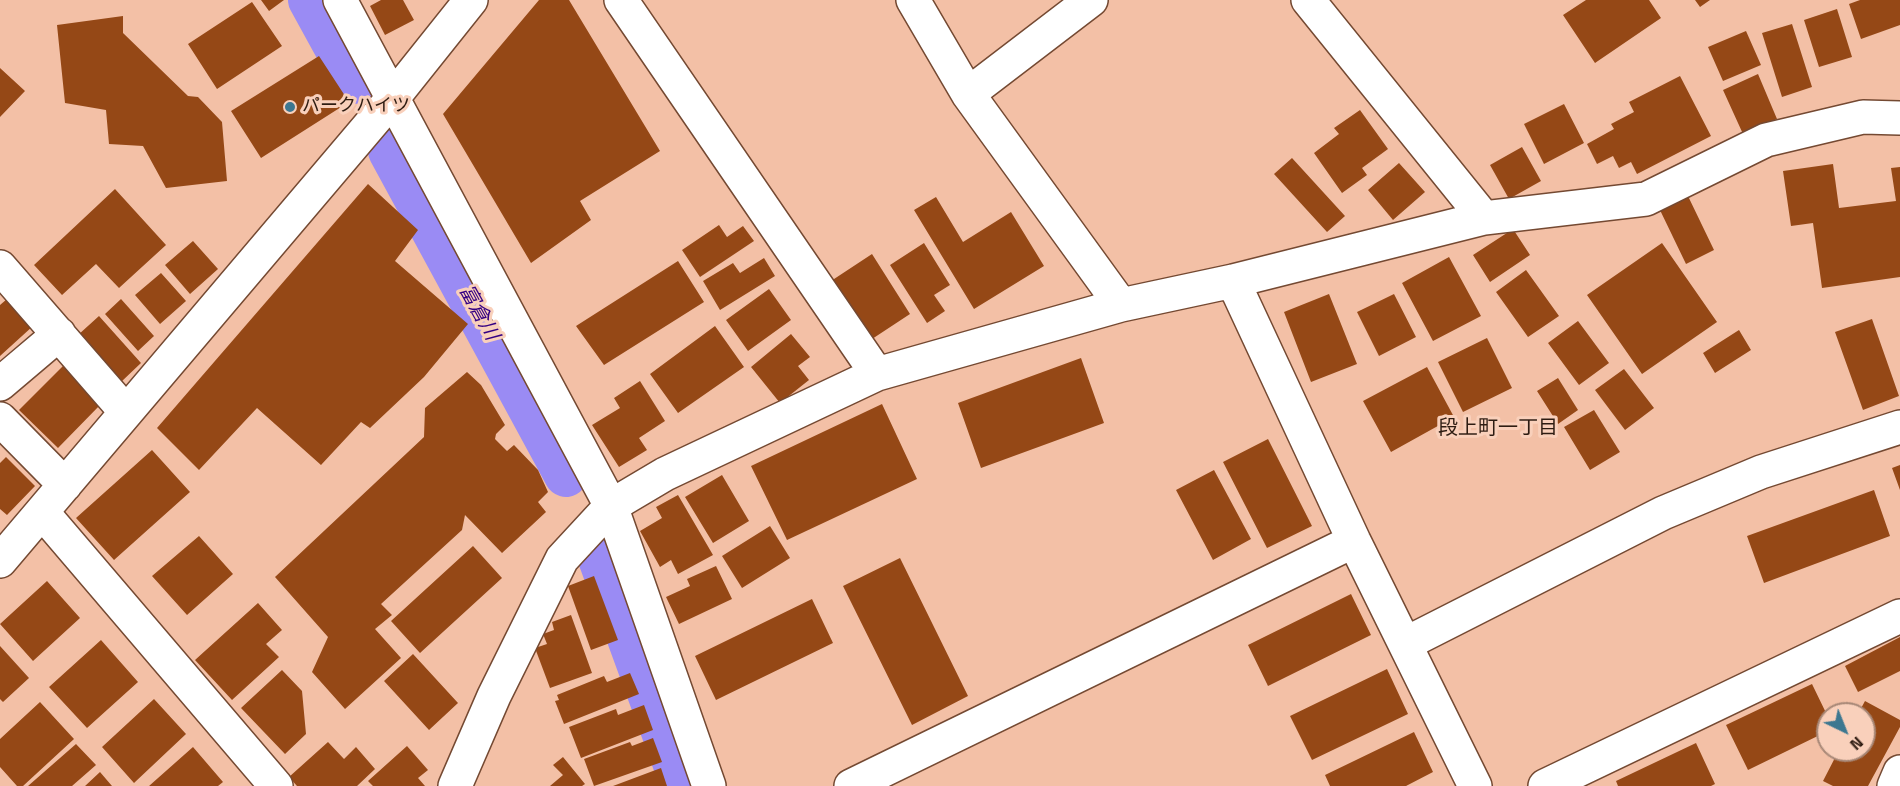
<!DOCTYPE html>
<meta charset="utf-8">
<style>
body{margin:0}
#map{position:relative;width:1900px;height:786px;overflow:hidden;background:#f3c0a6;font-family:"Titillium Web",sans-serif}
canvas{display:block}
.north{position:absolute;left:1816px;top:702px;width:60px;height:60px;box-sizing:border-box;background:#f9d0bb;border:2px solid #a88877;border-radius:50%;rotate:137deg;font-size:16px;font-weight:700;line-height:24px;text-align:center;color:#2e1c12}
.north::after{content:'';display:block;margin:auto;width:21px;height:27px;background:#3d7790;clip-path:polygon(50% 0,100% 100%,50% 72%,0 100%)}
</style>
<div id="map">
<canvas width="1900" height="786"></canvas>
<div class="north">N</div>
</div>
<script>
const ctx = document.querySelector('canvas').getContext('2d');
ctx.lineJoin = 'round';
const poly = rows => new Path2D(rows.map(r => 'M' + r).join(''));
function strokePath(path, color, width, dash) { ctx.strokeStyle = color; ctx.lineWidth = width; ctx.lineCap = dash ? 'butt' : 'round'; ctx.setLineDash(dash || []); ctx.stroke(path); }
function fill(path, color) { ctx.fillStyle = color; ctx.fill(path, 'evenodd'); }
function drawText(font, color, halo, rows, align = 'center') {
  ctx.font = font + ' "Titillium Web","Noto Sans JP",sans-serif'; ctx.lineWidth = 6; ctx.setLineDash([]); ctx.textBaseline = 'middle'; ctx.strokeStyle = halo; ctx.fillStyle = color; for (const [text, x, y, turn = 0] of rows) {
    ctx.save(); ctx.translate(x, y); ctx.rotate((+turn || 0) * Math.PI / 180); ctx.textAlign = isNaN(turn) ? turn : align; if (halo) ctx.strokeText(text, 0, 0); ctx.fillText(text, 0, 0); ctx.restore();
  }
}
const canal = poly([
 [310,0,355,82],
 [390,151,566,475],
 [599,556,683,786]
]);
const building = poly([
 [261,0,284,0,269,11],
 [381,0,403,0,414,20,385,35,370,6],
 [539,0,569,0,660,151,580,201,591,220,531,263,443,114],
 [1586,0,1649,0,1661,18,1595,63,1563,15],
 [1695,0,1710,0,1700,7],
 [1860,0,1900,0,1900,25,1861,39,1849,4],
 [252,2,282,46,217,89,188,44],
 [1837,9,1852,57,1819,67,1804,20],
 [123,16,123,33,188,96,198,97,222,122,227,181,166,188,143,146,109,144,106,110,65,103,57,25],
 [1792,24,1812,87,1782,97,1762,33],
 [1746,31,1761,65,1723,81,1708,47],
 [319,56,349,102,261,158,231,111],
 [0,68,25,91,0,117],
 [1758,74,1777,119,1743,134,1723,90],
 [1680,76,1711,136,1637,174,1631,162,1619,168,1613,156,1597,164,1587,144,1614,129,1611,124,1634,112,1629,102],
 [1564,104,1584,143,1544,164,1524,124],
 [1360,110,1388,149,1362,168,1367,175,1342,193,1314,153,1339,134,1334,128],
 [1522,147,1541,181,1509,199,1490,165],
 [1292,158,1345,216,1327,232,1274,174],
 [1399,163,1425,192,1393,220,1368,190],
 [1833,164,1839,208,1896,201,1891,168,1900,167,1900,277,1822,288,1813,223,1791,226,1783,171],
 [368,184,418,230,395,261,468,324,424,377,370,428,361,422,321,465,257,408,199,470,157,428],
 [115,189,166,245,119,288,96,264,62,295,34,265],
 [1687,194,1714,250,1686,264,1659,208],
 [936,197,963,242,1011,212,1044,266,974,309,914,210],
 [719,225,727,237,743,226,754,241,700,277,682,250],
 [1513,229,1530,255,1490,282,1473,255],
 [193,241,218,269,190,294,165,265],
 [924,243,950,285,934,295,945,311,927,323,890,265],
 [1662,243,1717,322,1642,374,1587,295],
 [872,254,910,314,869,341,831,281],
 [1449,257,1481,316,1433,341,1402,283],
 [764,258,775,276,720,310,703,281,733,263,740,273],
 [678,261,704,302,604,365,576,326],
 [1526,270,1559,316,1528,337,1496,292],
 [161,273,186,301,160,324,135,295],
 [769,289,791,320,748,351,726,320],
 [1329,294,1357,364,1311,382,1284,312],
 [1394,294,1416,337,1379,356,1357,312],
 [7,299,33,326,0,356,0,305],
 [121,299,154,336,138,351,105,314],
 [99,316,141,363,121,382,78,335],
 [1872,319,1899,396,1863,410,1835,332],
 [1578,321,1609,363,1579,385,1548,343],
 [715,326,744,367,678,413,650,374],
 [1739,330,1751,350,1715,373,1703,353],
 [791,334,810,357,798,366,809,380,780,403,751,367],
 [1487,338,1512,388,1463,412,1438,362],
 [1081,358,1104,423,981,468,958,403],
 [63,366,101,404,58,448,19,410],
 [1427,367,1454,417,1391,452,1363,401],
 [1624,369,1654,408,1625,430,1595,390],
 [467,372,481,385,505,425,496,434,495,439,507,451,514,445,538,470,548,492,538,502,546,512,502,553,465,515,462,530,381,604,392,615,375,629,401,658,345,709,312,672,328,637,275,577,424,437,425,408],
 [1558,378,1578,410,1558,424,1537,391],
 [640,381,665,421,639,438,647,450,619,467,592,425,620,408,614,398],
 [882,404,917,479,787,540,751,466],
 [1594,410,1620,452,1590,470,1564,427],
 [1268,439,1312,526,1267,548,1223,462],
 [152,450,190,492,114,560,76,518],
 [6,457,35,486,7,515,0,509,0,463],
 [1900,465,1900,490,1892,468],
 [1214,470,1251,539,1213,560,1176,490],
 [722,475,749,521,713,543,685,497],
 [1874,490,1890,536,1764,583,1747,536],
 [678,495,713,555,678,574,671,560,660,567,640,531,662,518,656,507],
 [770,526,790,558,742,588,722,556],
 [199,536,233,574,187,615,152,576],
 [473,546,502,578,420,653,391,621],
 [900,558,968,696,912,725,843,586],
 [716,566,732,599,679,624,666,597,690,586,687,579],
 [594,576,618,640,591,650,568,586],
 [47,581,80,618,33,661,0,624],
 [1351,594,1371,635,1268,686,1248,645],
 [812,599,833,643,716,700,695,656],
 [258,603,282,630,266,644,279,657,232,700,195,660],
 [571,615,592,673,550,688,535,648,547,644,543,634,554,630,552,622],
 [1900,637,1900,671,1858,692,1845,666],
 [101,640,138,682,87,728,49,687],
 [0,646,29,678,3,702,0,699],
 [413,654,458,703,429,730,384,681],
 [1387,669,1408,714,1312,760,1290,716],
 [282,670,302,691,306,734,285,754,241,708],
 [630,673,639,694,564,724,555,701,559,700,557,695,604,676,607,682],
 [1812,684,1828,717,1828,731,1748,770,1726,725],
 [154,699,186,734,134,783,102,747],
 [1865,701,1900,720,1900,727,1868,786,1833,786,1823,781,1839,750,1864,750,1864,714,1858,714],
 [40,702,74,739,23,786,17,786,0,767,0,739],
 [644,705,653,730,581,758,569,727,616,709,618,715],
 [1414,732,1433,772,1406,786,1330,786,1325,775],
 [653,738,662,762,594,786,584,759,630,742,632,746],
 [328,742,344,759,356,747,375,769,357,786,297,786,289,777],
 [1696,743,1715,784,1711,786,1618,786,1616,781],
 [76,744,96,765,72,786,28,786],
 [407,746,428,770,418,778,425,786,373,786,368,781],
 [193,747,223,782,218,786,149,786],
 [563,757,585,784,582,786,550,786,563,775,553,765],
 [661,768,667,786,613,786],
 [100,772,112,786,85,786]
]);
const minor = poly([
 [340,0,611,506,709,786],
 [621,0,877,374],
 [913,0,968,94,1121,305],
 [1308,0,1484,218],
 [968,94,1091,0],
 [0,267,126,412],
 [1233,281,1354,541,1475,786],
 [0,384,59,334],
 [0,419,65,485],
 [42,512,276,786],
 [0,561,392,99,471,0],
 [1405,644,1663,513,1761,472,1900,427],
 [455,786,494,696,562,559,611,506,665,474,877,374,1121,305,1233,281,1484,218,1646,199,1766,140,1863,117,1900,118],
 [851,786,1354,541],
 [1545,786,1900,616],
 [1894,786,1900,772]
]);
const markers = [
 [290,107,6,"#3d7790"]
];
const poiNames = [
 ["パークハイツ",302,107]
];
const waterNames = [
 ["富倉川",478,313,61]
];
const neighbourhoodNames = [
 ["段上町一丁目",1498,429]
];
strokePath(canal, '#9a8bf4', 44);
fill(building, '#954816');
strokePath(minor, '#744932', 36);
strokePath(minor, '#fff', 33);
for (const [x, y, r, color] of markers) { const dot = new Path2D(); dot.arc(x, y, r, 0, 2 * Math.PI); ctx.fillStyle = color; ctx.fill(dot); strokePath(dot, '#f9d0bb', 2); }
drawText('18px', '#2e1c12', '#f9d0bb', poiNames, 'left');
drawText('italic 20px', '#350083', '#f9d0bb', waterNames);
drawText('20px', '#2e1c12', '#f9d0bb', neighbourhoodNames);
</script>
